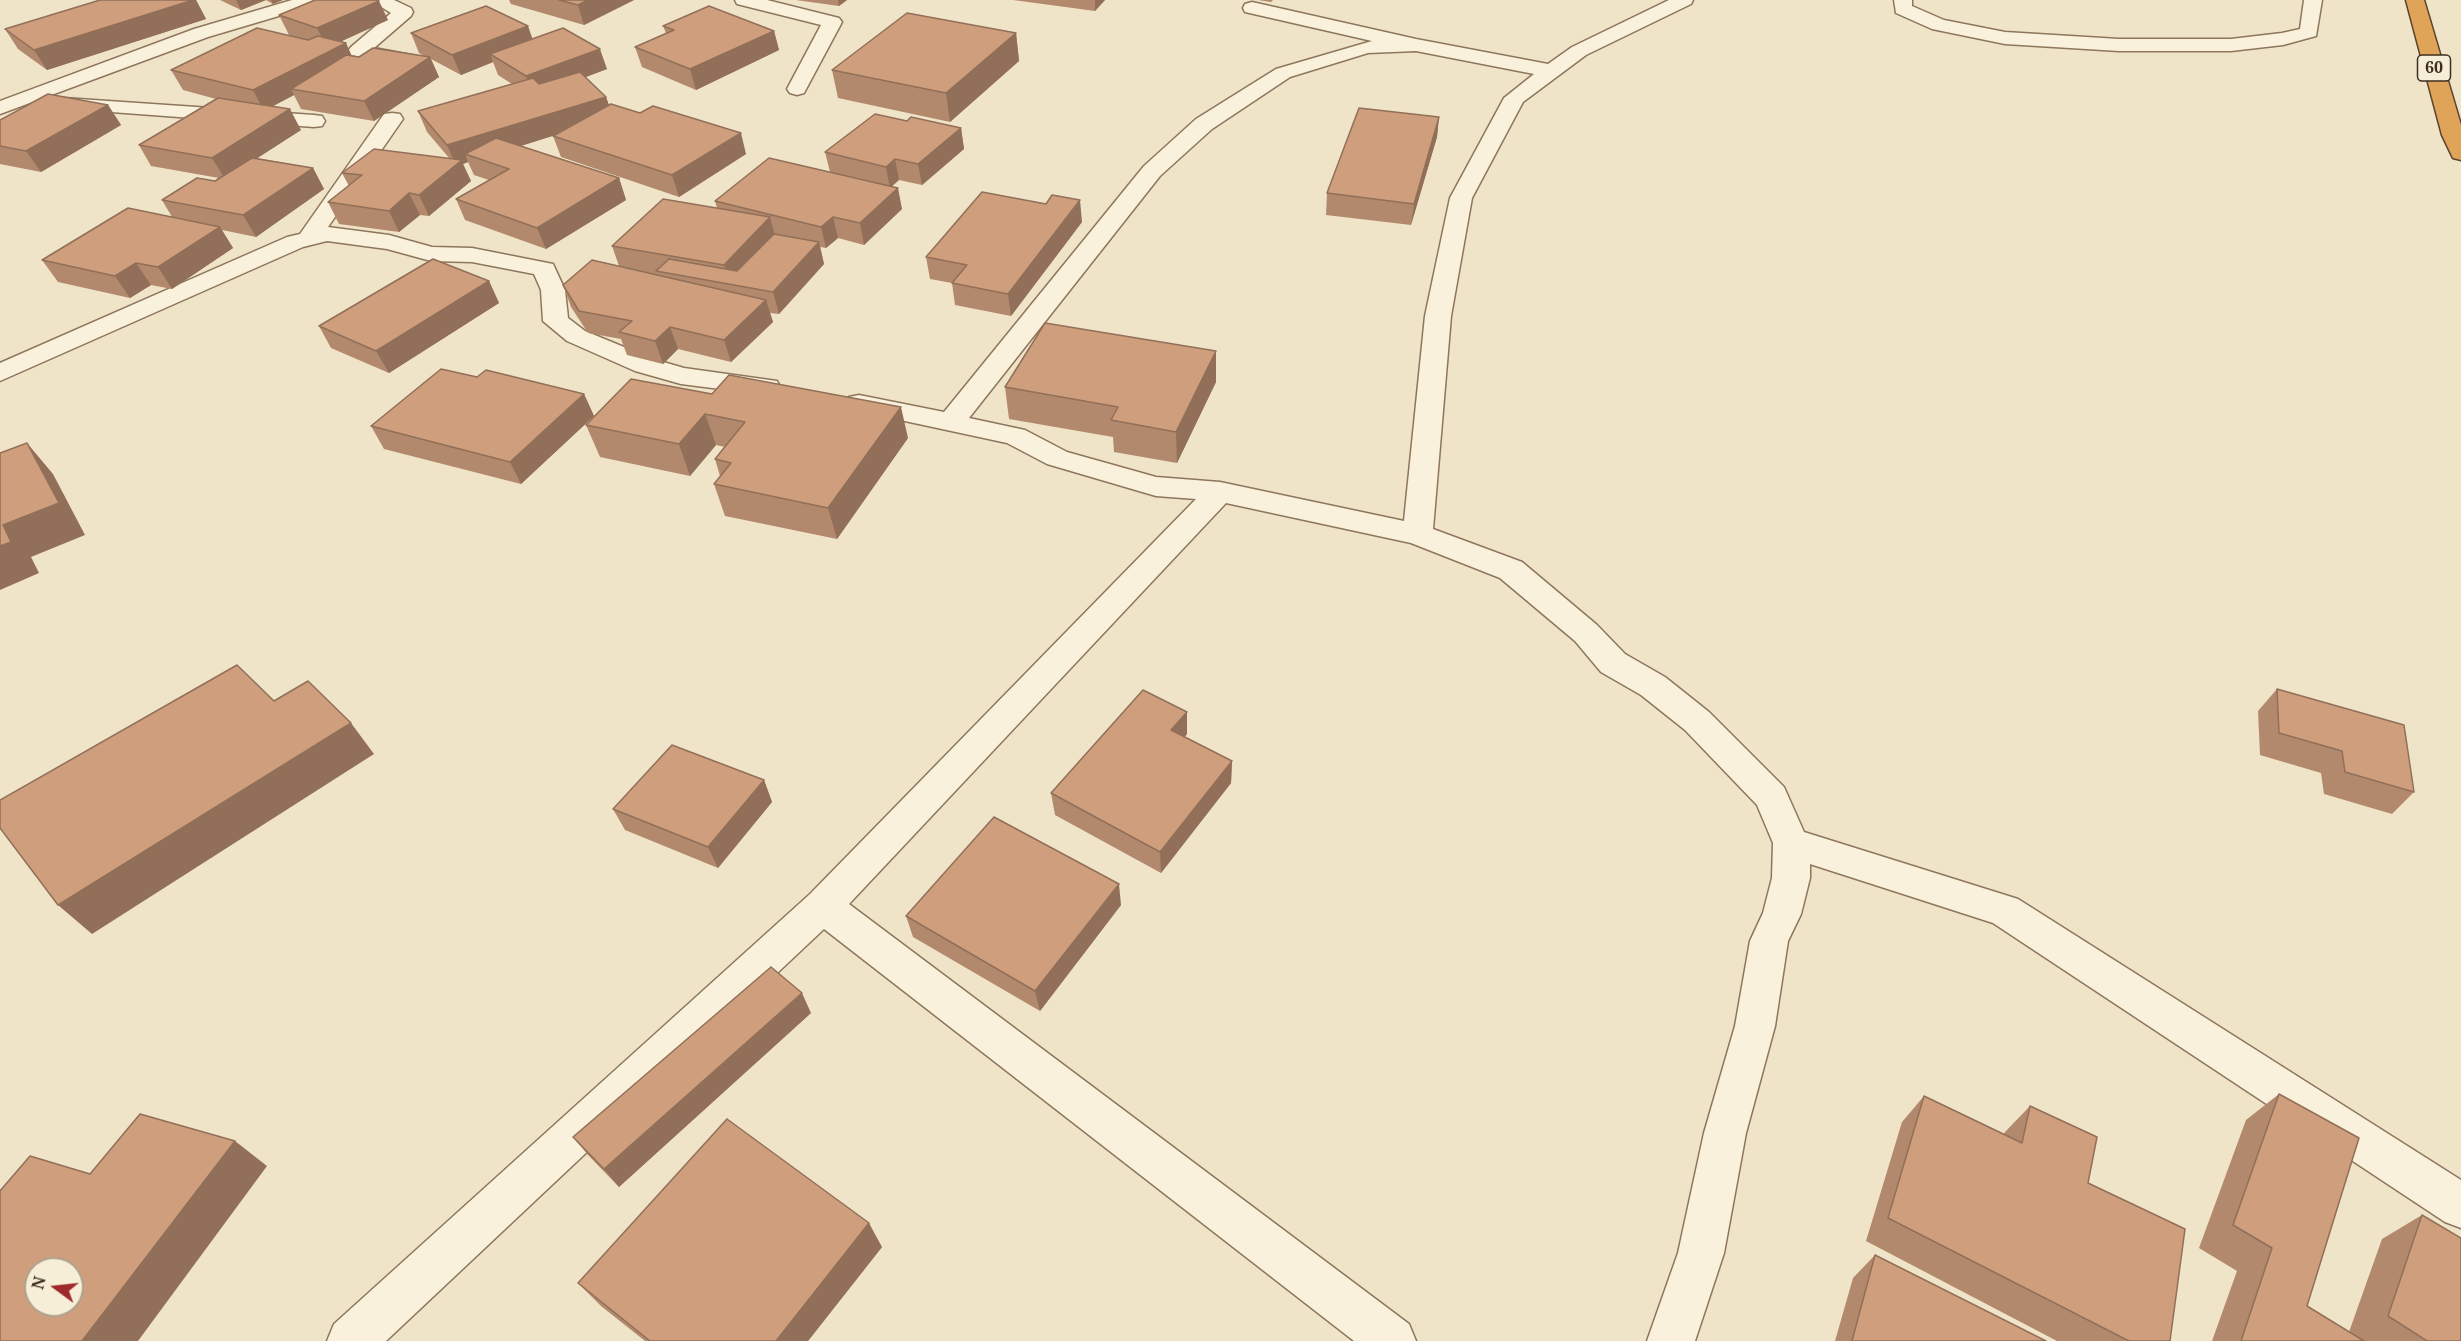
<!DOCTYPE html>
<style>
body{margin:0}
#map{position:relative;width:2461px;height:1341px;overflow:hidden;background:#f0e4c8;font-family:"Noto Serif",serif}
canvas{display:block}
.north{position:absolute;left:24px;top:1257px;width:60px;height:60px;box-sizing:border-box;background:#f7eed8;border:2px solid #ada18e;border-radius:50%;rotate:285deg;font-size:16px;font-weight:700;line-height:24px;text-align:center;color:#3d2e20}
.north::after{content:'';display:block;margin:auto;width:21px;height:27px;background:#9e2a2b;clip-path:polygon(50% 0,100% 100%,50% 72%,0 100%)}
</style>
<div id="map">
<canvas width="2461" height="1341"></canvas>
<div class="north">N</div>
</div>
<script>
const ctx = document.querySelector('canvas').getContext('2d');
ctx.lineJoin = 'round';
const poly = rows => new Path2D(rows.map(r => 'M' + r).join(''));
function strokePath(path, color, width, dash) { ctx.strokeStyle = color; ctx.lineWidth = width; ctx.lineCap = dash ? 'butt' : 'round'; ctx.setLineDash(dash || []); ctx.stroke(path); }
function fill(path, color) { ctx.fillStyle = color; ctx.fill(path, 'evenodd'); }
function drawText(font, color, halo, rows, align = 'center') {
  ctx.font = font + ' "Noto Serif",serif'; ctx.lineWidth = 6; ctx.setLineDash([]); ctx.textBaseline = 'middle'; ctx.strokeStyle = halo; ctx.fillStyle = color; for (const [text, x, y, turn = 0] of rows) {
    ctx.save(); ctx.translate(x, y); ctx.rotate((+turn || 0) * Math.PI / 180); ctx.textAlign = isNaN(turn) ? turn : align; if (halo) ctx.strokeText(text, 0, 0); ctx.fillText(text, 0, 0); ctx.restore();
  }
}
const minor = poly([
 [292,0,321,0,319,4,208,37,0,114,0,101,194,29,292,0],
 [370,0,394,0,411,8,413,12,411,16,374,48,416,56,419,60,416,64,409,66,351,55,348,51,351,47,391,13,370,0],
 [735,0,767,0,839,18,842,22,804,93,797,95,790,93,787,89,821,25,737,4,735,0],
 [1669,0,1693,0,1691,4,1586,55,1523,102,1472,198,1451,316,1433,529,1522,562,1597,625,1625,654,1665,677,1709,712,1784,787,1804,832,2018,899,2461,1180,2461,1228,2445,1222,1993,923,1810,864,1810,878,1801,914,1788,941,1775,1026,1746,1133,1724,1253,1695,1341,1647,1341,1678,1253,1704,1133,1735,1026,1750,941,1763,913,1772,878,1773,843,1757,805,1685,730,1641,695,1601,672,1575,641,1500,578,1411,543,1226,503,849,904,1409,1324,1416,1341,1354,1341,824,929,386,1341,327,1341,334,1324,810,894,1196,499,1156,496,1047,464,1007,443,849,409,845,403,849,397,859,395,944,412,1144,166,1196,119,1276,69,1372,41,1245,12,1243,8,1245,4,1252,2,1416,39,1548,64,1572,47,1669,0],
 [1416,51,1534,74,1504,98,1450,198,1425,316,1404,521,1220,482,1156,477,1067,452,1025,430,969,418,1160,176,1212,129,1290,77,1368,53,1416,51],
 [1894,0,1912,0,1912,6,1944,20,2005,32,2119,39,2231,39,2282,33,2300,29,2304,0,2322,0,2316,36,2283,45,2231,51,2119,51,2005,44,1932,29,1896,13,1894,0],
 [64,98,314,115,322,116,325,121,322,126,314,127,57,108,54,104,57,100,64,98],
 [392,113,400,114,403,119,328,227,389,235,432,247,472,248,553,264,565,290,568,318,585,331,653,359,684,368,777,381,780,387,777,393,767,395,681,384,635,371,567,341,543,321,541,290,534,274,472,262,431,261,387,249,327,241,303,247,0,381,0,363,287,237,300,234,384,114,392,113]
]);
const highway = poly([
 [2406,0,2424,0,2461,125,2461,160,2453,158,2442,135,2406,0]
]);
const wall = poly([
 [100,0,196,0,206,19,47,70,18,49,5,29],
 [220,0,283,0,273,4,266,0,241,10],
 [509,0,634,0,584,25,511,4],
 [796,0,847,0,839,6],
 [1013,0,1105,0,1095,11],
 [1258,0,1273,0,1271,2],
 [279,15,388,20,341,41,352,56,359,57,426,57,419,53,411,33,533,39,607,69,585,77,606,97,609,105,746,154,679,197,561,157,553,136,555,135,521,146,619,178,626,200,546,249,465,220,456,199,489,180,474,175,468,162,463,164,471,181,429,216,420,215,399,232,339,224,328,202,349,186,342,173,450,159,427,132,418,111,512,84,498,75,493,62,461,75,431,59,439,77,374,121,301,109,294,95,272,106,301,130,257,158,313,168,324,189,256,237,222,230,233,248,172,289,151,285,130,298,58,282,42,260,172,217,162,200,215,181,219,178,151,166,139,145,216,99,183,90,171,70,297,38,289,35],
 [663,26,774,31,779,50,696,90,642,67,635,47,666,33],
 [1016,33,1019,61,950,122,838,98,832,70],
 [108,105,121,125,41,172,0,164,0,120],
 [1439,117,1437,137,1411,225,1326,215,1327,193],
 [907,121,961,128,964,149,922,185,899,180,892,186,902,209,864,245,838,238,826,248,820,247,824,264,779,314,770,313,773,322,731,362,678,349,663,364,627,355,621,339,588,333,571,307,563,285,619,266,612,246,717,208,715,201,830,172,825,152],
 [1082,222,1011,316,955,305,952,283,930,279,926,257],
 [489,281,499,303,389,373,331,348,319,326],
 [1216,351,1216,382,1177,463,1114,452,1113,437,1009,419,1005,387],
 [477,377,584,394,594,416,521,484,384,449,371,426],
 [631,379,908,438,837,539,725,516,714,484,720,476,715,459,725,447,716,445,690,476,600,457,586,425],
 [2277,689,2414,792,2392,814,2324,794,2321,773,2260,755,2258,711],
 [1187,734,1184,737,1232,761,1231,783,1161,873,1055,815,1051,793],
 [764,780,772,802,718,868,625,830,613,809],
 [1121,905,1040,1011,913,937,906,916],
 [811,1013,619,1187,588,1155,573,1137],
 [2279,1094,2307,1306,2349,1332,2382,1239,2422,1215,2461,1341,2212,1341,2237,1271,2199,1248,2246,1120],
 [1924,1096,2004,1134,2005,1132,2030,1106,2088,1183,2170,1341,2057,1341,1866,1241,1902,1122],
 [882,1247,808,1341,645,1341,601,1306,578,1283],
 [1875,1255,2046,1341,1835,1341,1853,1278]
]);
const shadedWall = poly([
 [193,0,196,0,206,19,47,70,34,50],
 [236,0,266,0,241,10],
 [271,0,283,0,273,4],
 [588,0,634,0,584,25,578,5],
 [838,0,847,0,839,6],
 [1095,0,1105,0,1095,11],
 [379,1,388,20,327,48,317,28],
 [528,26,535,46,490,54,493,62,461,75,452,55],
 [774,31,779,50,696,90,690,69],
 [1016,33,1019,61,950,122,946,93],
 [346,43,355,63,291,89,294,95,264,111,253,90],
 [600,49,607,69,534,97,526,76],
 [430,57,439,77,374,121,364,101],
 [606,97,613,117,479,159,465,154,468,162,463,164,471,181,429,216,419,195,456,165,447,145],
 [108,105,121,125,41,172,26,151],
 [290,109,301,130,225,179,212,158],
 [1439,117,1437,137,1411,225,1414,204],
 [961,128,964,149,922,185,918,164],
 [741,133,746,154,679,197,672,175],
 [895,159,899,180,890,188,886,167],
 [313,168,324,189,256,237,243,215],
 [619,178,626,200,546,249,537,228],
 [898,188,902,209,864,245,860,223],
 [409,193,420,215,399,232,389,211],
 [1080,200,1082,222,1011,316,1008,294],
 [770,217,776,239,730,285,724,265],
 [833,217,838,238,826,248,821,227],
 [220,227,233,248,172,289,158,267],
 [819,242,824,264,779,314,773,292],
 [136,263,151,285,130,298,115,276],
 [489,281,499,303,389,373,376,351],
 [766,300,773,322,731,362,724,340],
 [670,327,678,349,663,364,655,341],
 [1216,351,1216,382,1177,463,1176,432],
 [584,394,594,416,521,484,510,462],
 [901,407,908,438,837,539,828,508],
 [705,414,716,445,690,476,679,444],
 [27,443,53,474,85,535,31,557,39,573,0,590,0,546,3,525],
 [1187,712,1187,734,1172,752,1171,730],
 [351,723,374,754,92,934,58,905],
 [1232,761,1231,783,1161,873,1160,852],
 [764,780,772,802,718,868,708,847],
 [1119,884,1121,905,1040,1011,1035,991],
 [802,993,811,1013,619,1187,604,1169],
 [235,1141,267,1166,138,1341,82,1341],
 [869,1223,882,1247,808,1341,776,1341]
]);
const building = poly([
 [100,0,193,0,34,50,5,29,100,0],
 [315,0,376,0,379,1,317,28,279,15,315,0],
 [559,0,588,0,578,5,559,0],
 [486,6,528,26,452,55,411,33,486,6],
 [709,6,774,31,690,69,635,47,674,30,663,26,709,6],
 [907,13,1016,33,946,93,832,70,907,13],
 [257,28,308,40,318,36,346,43,253,90,171,70,257,28],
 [563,28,600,49,526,76,490,54,563,28],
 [373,48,430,57,364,101,291,89,346,55,359,57,373,48],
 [580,72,606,97,447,145,418,111,533,78,539,84,580,72],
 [48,94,108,105,26,151,0,146,0,120,48,94],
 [218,98,290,109,212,158,139,145,218,98],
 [611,104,640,113,653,106,741,133,672,175,553,136,611,104],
 [1359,108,1439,117,1414,204,1327,193,1359,108],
 [875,114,907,121,911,117,961,128,918,164,895,159,886,167,825,152,875,114],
 [496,138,619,178,537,228,456,199,509,169,465,154,496,138],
 [374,149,462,160,419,195,409,193,389,211,328,202,362,175,342,173,374,149],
 [252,158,313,168,243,215,162,200,197,178,215,181,252,158],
 [769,158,898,188,860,223,833,217,821,227,715,201,769,158],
 [982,192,1046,204,1052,195,1080,200,1008,294,952,283,967,265,926,257,982,192],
 [663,199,770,217,724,265,612,246,663,199],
 [128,208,220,227,158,267,136,263,115,276,42,260,128,208],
 [774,234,819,242,773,292,656,271,669,259,737,271,774,234],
 [433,259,489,281,376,351,319,326,433,259],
 [592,260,766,300,724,340,670,327,655,341,619,332,632,321,579,311,563,285,592,260],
 [1045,323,1216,351,1176,432,1111,420,1118,407,1005,387,1045,323],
 [441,369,477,377,486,370,584,394,510,462,371,426,441,369],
 [729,375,901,407,828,508,714,484,731,463,715,459,745,422,705,414,679,444,586,425,631,379,712,394,729,375],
 [27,443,59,503,3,525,11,542,0,546,0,453,27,443],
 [237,665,274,701,308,681,351,723,58,905,0,828,0,800,237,665],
 [2277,689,2404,725,2414,792,2345,772,2342,751,2279,733,2277,689],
 [1143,690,1187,712,1171,730,1232,761,1160,852,1051,793,1143,690],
 [672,745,764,780,708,847,613,809,672,745],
 [994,817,1119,884,1035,991,906,916,994,817],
 [771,967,802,993,604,1169,573,1137,771,967],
 [2279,1094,2359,1138,2307,1306,2364,1341,2241,1341,2272,1248,2233,1225,2279,1094],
 [1924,1096,2022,1143,2030,1106,2097,1137,2088,1183,2185,1229,2170,1341,2129,1341,1888,1218,1924,1096],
 [140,1114,235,1141,82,1341,0,1341,0,1191,30,1156,90,1174,140,1114],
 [36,1269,72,1269,72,1305,36,1305,36,1269],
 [727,1119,869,1223,776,1341,650,1341,578,1283,727,1119],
 [2422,1215,2461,1238,2461,1341,2427,1341,2388,1316,2422,1215],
 [1875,1255,2046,1341,1852,1341,1875,1255]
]);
const shields = [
 [2434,68,33]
];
const shieldNames = [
 ["60",2434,68]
];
strokePath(minor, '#8d765c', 3);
strokePath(highway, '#5b4430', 3);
fill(minor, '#faf1dc');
fill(highway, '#e0a458');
fill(wall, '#b2896c');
fill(shadedWall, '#916f58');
fill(building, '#cf9f7d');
strokePath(building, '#916f58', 1.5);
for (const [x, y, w] of shields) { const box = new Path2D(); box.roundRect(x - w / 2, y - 13, w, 26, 4.5); ctx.fillStyle = '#f7eed8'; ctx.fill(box); strokePath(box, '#3d2e20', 1.5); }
drawText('bold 16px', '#3d2e20', null, shieldNames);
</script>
